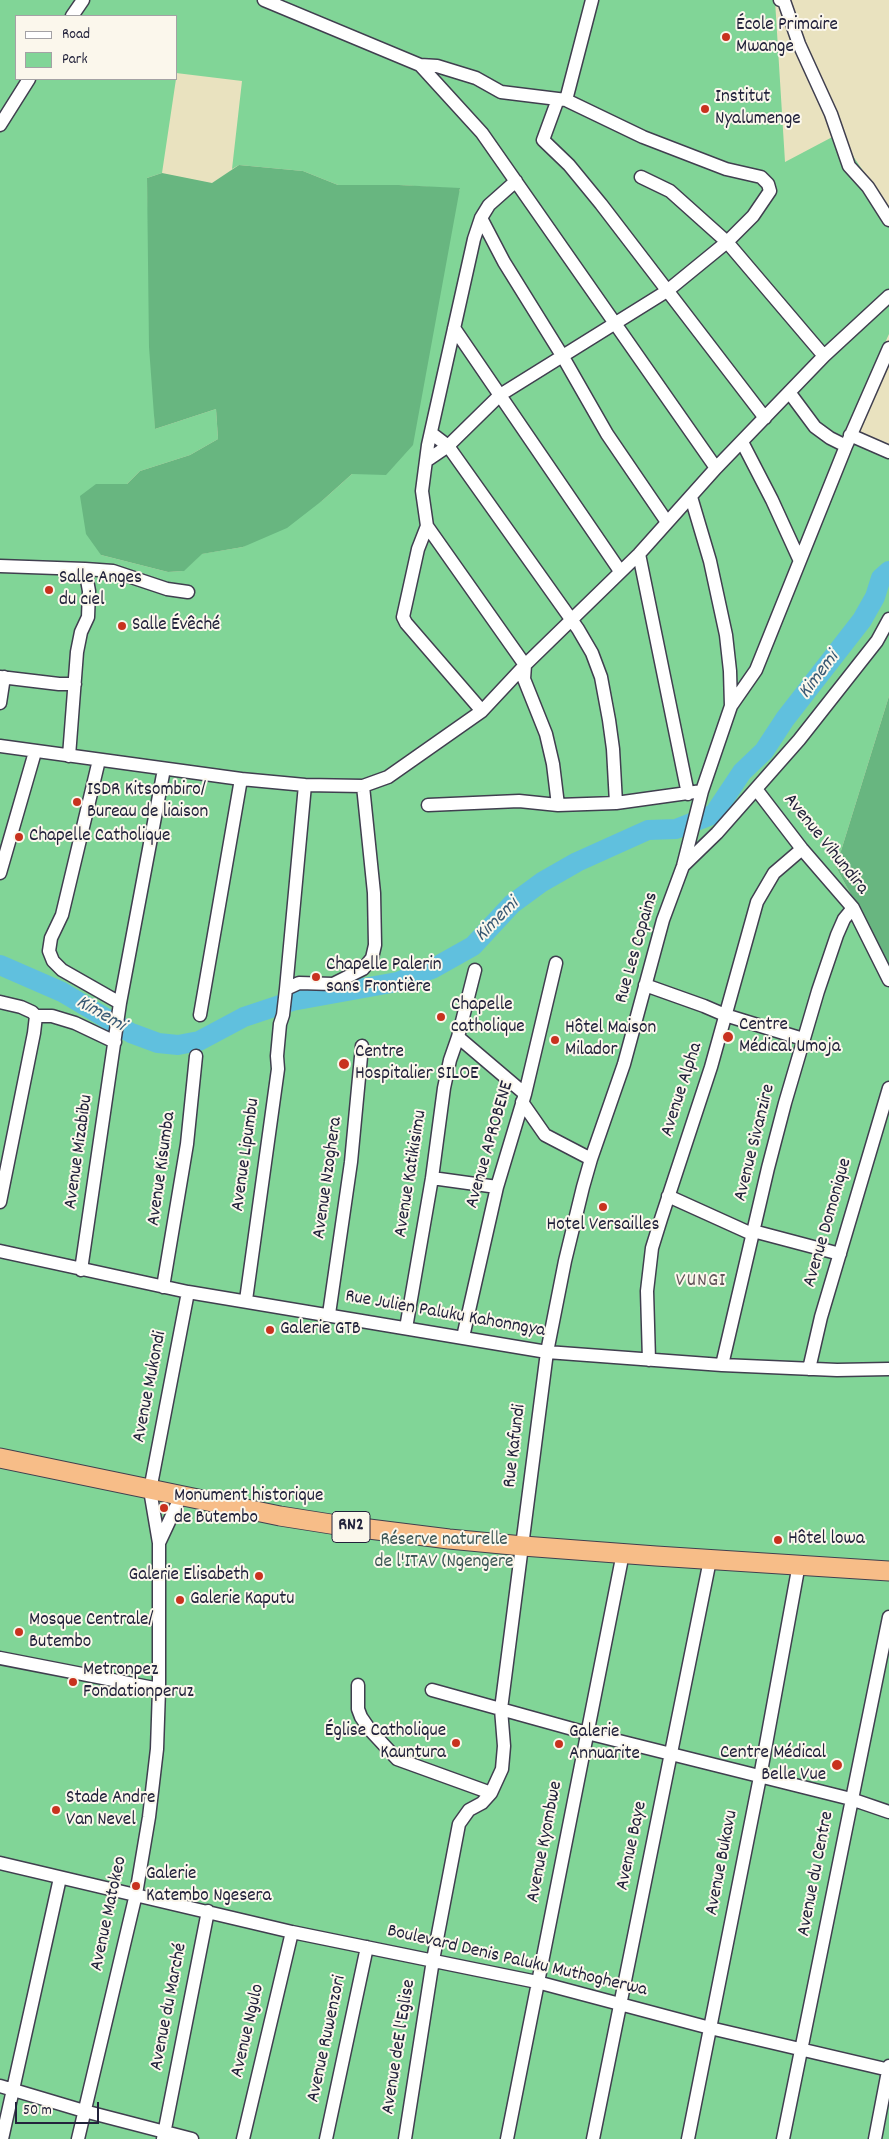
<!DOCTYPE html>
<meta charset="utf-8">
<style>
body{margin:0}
#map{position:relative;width:889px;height:2139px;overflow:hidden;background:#e9e2bf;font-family:Dekko,sans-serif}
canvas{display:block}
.legend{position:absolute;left:15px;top:15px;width:162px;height:65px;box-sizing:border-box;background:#fbf7ec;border:1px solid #a4a2a5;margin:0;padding:6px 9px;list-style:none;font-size:15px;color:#22223b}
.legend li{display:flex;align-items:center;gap:10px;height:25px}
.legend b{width:25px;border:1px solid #a4a2a5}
.scale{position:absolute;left:15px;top:2102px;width:84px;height:22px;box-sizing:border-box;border:2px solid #22223b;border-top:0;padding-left:6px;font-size:15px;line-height:18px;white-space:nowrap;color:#22223b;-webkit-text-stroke:4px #fbf7ec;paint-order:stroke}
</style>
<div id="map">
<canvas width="889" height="2139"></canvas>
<ul class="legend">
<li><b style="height:6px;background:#fff"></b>Road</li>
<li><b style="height:14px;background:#81d597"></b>Park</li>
</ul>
<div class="scale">50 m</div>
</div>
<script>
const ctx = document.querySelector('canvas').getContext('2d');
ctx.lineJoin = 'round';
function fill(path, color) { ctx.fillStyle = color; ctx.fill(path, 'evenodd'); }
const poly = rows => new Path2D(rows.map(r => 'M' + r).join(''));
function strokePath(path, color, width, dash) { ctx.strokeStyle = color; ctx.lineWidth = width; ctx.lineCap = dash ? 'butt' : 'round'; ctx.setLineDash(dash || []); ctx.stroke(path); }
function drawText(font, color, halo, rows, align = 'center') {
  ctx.font = font + ' Dekko,sans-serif'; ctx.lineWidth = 4; ctx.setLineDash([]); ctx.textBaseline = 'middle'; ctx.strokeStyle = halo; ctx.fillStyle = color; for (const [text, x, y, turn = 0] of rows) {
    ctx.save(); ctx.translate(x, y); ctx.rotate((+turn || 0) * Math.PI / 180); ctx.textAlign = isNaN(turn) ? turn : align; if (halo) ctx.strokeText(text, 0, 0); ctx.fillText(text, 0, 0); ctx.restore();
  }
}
const green = poly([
 [0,0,775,0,785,162,838,134,889,209,889,334,843,435,889,455,889,696,836,867,889,965,889,2139,0,2139],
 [16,16,176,16,176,73,242,81,232,169,239,165,303,171,338,185,399,185,460,189,352,474,323,500,243,547,201,554,183,571,168,572,101,555,96,484,127,484,140,471,190,455,218,439,216,409,155,429,147,178,162,173,176,79,16,79]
]);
const forest = poly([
 [239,165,303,171,338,185,399,185,460,188,413,445,386,475,352,474,323,500,287,528,243,547,202,554,184,571,168,572,101,555,86,534,80,496,96,484,127,484,140,471,190,455,218,439,216,409,155,429,149,347,147,178,162,173,212,183],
 [889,696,889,965,836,867]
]);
const river = poly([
 [0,965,62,992,131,1033,158,1043,178,1045,199,1041,244,1017,292,1001,397,982,432,969,473,946,512,904,542,882,577,862,648,830,676,829,714,814,742,772,764,751,785,719,862,620,875,597,881,578,889,571]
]);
const minor = poly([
 [264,0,420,65,437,66,476,78,501,92,566,100,643,137,726,169,761,177,768,184,770,191,753,216,727,242,667,291,500,395,448,446,426,461],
 [780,0,784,1,799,44,831,114,849,166,868,187,889,220],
 [72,16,83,0],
 [420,65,482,133,716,468],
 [558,99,543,140,569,165,601,204,765,418],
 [566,100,592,0],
 [0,125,29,79],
 [641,177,670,191,727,242,824,356],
 [516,181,489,205,481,218,474,239,428,445,422,491,427,526,525,665,524,679,546,734,553,764,558,805],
 [481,218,504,262,563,357,607,434,667,522],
 [454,328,620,571],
 [789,392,815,427,830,438,846,446],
 [431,433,448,446,578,629,592,653,601,677,609,720,613,749,616,803],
 [850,435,889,452],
 [742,442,772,500,799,559],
 [691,497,710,561,726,635,730,671,731,706],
 [427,526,418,549,403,617,406,623,482,711],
 [639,554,688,794],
 [0,566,85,569,113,571,167,589,188,592],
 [0,677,59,684,75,684],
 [0,703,4,677],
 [0,746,241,779,305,785,363,786,388,777,482,711,525,665,639,554,716,468,824,356,889,296],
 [69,756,77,652,81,632,88,617,89,591,85,569],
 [99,760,62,915,51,938,49,951,53,961,62,970,120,1003],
 [756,789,802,849,853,908,889,980],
 [428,805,519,801,558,805,616,803,702,791],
 [683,866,717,833,799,740,877,641,889,619],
 [0,873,35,752],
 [645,985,704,1006,725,1015,803,1039],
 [286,989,299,983,333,984,363,969,372,958,375,945,374,893,363,786],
 [0,1002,21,1007,32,1012,36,1016],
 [200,1015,241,779],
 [36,1016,52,1016,75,1023,115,1042],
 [458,1037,525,1094],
 [522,1102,545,1135,591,1159],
 [432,1178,497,1187],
 [668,1196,752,1234],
 [0,1202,34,1033,36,1016],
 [753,1231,840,1254],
 [0,1251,188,1292,547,1352,722,1365,837,1370,889,1369],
 [81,1270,120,1003,164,769],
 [163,1287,187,1144,196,1056],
 [246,1300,278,1069,277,1056,280,1024,283,1015,286,989,305,785],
 [329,1314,351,1162,362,1046],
 [406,1328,432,1178,444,1088,450,1060,458,1037,475,970],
 [463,1337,497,1187,525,1094,556,963],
 [649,1360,647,1291,652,1248,661,1219,711,1067,757,902,774,873,802,849],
 [722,1365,768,1168,785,1103,818,991,837,935,844,919,853,908],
 [809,1369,821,1317,889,1088],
 [159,1543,181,1496],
 [0,1658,159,1689],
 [358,1685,358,1709,361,1717,370,1730,397,1759,491,1793],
 [432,1690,587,1733,851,1799,889,1812],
 [0,1863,292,1932,537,1982,710,2028,889,2070],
 [0,2086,84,2111,192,2139],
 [2,2139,60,1878],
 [78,2139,136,1894,149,1817,157,1749,159,1689,159,1543,150,1490,188,1292],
 [163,2139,208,1911],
 [243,2139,292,1932],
 [326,2139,367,1947],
 [405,2139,433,1960,459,1824,469,1810,482,1803,491,1793,502,1769,504,1746,501,1709,547,1352,565,1261,583,1187,591,1159,624,1064,663,920,683,866,702,791,731,706,756,670,846,446,889,348],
 [507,2139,623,1553],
 [593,2139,710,1560],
 [688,2139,760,1777,799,1564],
 [783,2139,889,1617],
 [875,2139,889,2066]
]);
const highway = poly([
 [0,1458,280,1516,337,1525,449,1539,523,1546,656,1556,889,1571]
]);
const markers = [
 [726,37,5,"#c8321e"],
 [705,109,5,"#c8321e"],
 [49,590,5,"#c8321e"],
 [122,626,5,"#c8321e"],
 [77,802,5,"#c8321e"],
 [19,837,5,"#c8321e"],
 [316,977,5,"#c8321e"],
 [441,1017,5,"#c8321e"],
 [728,1037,6,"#c8321e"],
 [555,1040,5,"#c8321e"],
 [344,1064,6,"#c8321e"],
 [603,1207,5,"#c8321e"],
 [270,1330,5,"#c8321e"],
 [164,1508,5,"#c8321e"],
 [778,1540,5,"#c8321e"],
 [259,1576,5,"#c8321e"],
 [180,1600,5,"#c8321e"],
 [19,1632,5,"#c8321e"],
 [73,1682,5,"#c8321e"],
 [456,1743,5,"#c8321e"],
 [559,1744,5,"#c8321e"],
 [837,1765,6,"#c8321e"],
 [56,1810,5,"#c8321e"],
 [136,1886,5,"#c8321e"]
];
const shields = [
 [351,1527,38]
];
const shieldNames = [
 ["RN2",351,1527]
];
const poiNames = [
 ["École Primaire",736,26],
 ["Mwange",736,48],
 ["Institut",715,98],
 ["Nyalumenge",715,120],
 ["Salle Anges",59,579],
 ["du ciel",59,601],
 ["Salle Évêché",132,626],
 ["ISDR Kitsombiro/",87,791],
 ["Bureau de liaison",87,813],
 ["Chapelle Catholique",29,837],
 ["Chapelle Palerin",326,966],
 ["sans Frontière",326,988],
 ["Chapelle",451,1006],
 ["catholique",451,1028],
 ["Centre",739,1026],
 ["Médical Umoja",739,1048],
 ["Hôtel Maison",565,1029],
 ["Milador",565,1051],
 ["Centre",355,1053],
 ["Hospitalier SILOE",355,1075],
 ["Hotel Versailles",603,1226,"center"],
 ["Galerie GTB",280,1330],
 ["Monument historique",174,1497],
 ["de Butembo",174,1519],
 ["Hôtel lowa",788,1540],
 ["Galerie Elisabeth",249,1576,"right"],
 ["Galerie Kaputu",190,1600],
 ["Mosque Centrale/",29,1621],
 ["Butembo",29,1643],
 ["Metronpez",83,1671],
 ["Fondationperuz",83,1693],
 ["Église Catholique",446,1732,"right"],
 ["Kauntura",446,1754,"right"],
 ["Galerie",569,1733],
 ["Annuarite",569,1755],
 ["Centre Médical",826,1754,"right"],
 ["Belle Vue",826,1776,"right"],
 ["Stade Andre",66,1799],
 ["Van Nevel",66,1821],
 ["Galerie",146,1875],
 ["Katembo Ngesera",146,1897]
];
const streetNames = [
 ["Avenue Vihundira",825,845,51],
 ["Rue Les Copains",638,948,-74],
 ["Avenue Alpha",683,1090,-72],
 ["Avenue Sivanzire",756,1143,-76],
 ["Avenue APROBENE",491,1145,-74],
 ["Avenue Mizabibu",80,1152,-82],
 ["Avenue Lipumbu",247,1155,-82],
 ["Avenue Kisumba",163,1169,-82],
 ["Avenue Katikisimu",412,1174,-81],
 ["Avenue Nzoghera",329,1178,-82],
 ["Avenue Domonique",829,1223,-74],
 ["Rue Julien Paluku Kahonngya",445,1315,10],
 ["Avenue Mukondi",151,1387,-79],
 ["Rue Kafundi",516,1446,-83],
 ["Avenue Kyombwe",546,1842,-79],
 ["Avenue Baye",633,1846,-78],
 ["Avenue Bukavu",723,1863,-79],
 ["Avenue du Centre",817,1874,-79],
 ["Avenue Matokeo",110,1914,-78],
 ["Boulevard Denis Paluku Muthogherwa",517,1962,13],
 ["Avenue du Marché",170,2007,-79],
 ["Avenue Ngulo",249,2031,-77],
 ["Avenue Ruwenzori",328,2039,-78],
 ["Avenue deE l'Eglise",400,2047,-81]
];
const parkNames = [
 ["Réserve naturelle",444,1541],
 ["de l'ITAV (Ngengere",444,1563]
];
const waterNames = [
 ["Kimemi",820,676,-53],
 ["Kimemi",498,921,-45],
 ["Kimemi",100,1015,30]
];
const neighbourhoodNames = [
 ["VUNGI",701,1282]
];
fill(green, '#81d597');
fill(forest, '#68b680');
strokePath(river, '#60c0de', 20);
strokePath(minor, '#403f4f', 15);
strokePath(highway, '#403f4f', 21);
strokePath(minor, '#fff', 12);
strokePath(highway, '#f7bd88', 19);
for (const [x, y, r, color] of markers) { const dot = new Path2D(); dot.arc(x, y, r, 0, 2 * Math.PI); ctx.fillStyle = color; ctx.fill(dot); strokePath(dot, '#fbf7ec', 2); }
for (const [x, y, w] of shields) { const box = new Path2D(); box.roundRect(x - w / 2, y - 15.5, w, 31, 4); ctx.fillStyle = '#fbf7ec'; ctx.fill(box); strokePath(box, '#22223b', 1); }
drawText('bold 18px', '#22223b', null, shieldNames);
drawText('19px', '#22223b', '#fbf7ec', poiNames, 'left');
drawText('19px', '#22223b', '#fbf7ec', streetNames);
drawText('19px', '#3e5857', '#fbf7ec', parkNames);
drawText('italic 20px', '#385974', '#fbf7ec', waterNames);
ctx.letterSpacing = '1px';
drawText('20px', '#605258', '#fbf7ec', neighbourhoodNames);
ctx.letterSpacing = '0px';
</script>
